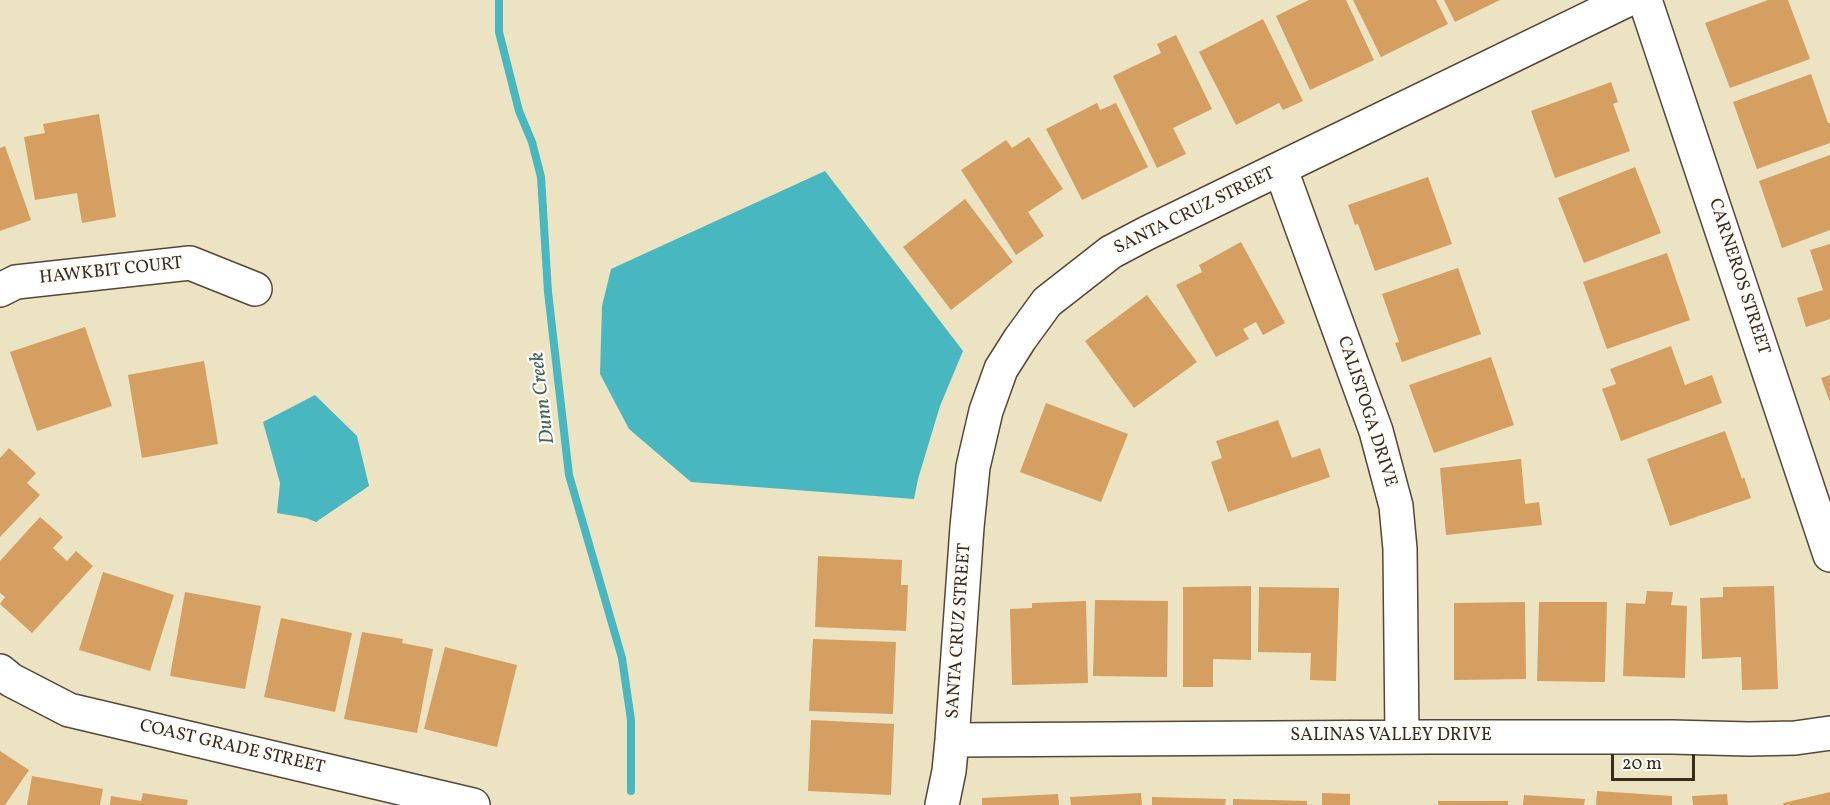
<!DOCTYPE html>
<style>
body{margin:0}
#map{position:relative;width:1830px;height:805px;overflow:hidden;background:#ece3c3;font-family:Vollkorn,serif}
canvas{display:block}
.scale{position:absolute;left:1611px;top:754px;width:84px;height:27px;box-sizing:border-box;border:3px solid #3b2a1e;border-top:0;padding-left:8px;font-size:18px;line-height:21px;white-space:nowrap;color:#3b2a1e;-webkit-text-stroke:4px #fdfcf7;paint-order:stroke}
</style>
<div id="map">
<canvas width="1830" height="805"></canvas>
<div class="scale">20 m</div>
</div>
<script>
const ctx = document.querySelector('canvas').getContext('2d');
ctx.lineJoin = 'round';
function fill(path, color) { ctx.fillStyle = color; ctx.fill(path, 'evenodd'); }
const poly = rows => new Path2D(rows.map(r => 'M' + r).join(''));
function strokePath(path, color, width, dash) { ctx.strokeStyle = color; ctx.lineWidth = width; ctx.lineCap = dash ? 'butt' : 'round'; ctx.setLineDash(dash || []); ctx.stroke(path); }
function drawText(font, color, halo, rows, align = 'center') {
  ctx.font = font + ' Vollkorn,serif'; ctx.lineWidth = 4.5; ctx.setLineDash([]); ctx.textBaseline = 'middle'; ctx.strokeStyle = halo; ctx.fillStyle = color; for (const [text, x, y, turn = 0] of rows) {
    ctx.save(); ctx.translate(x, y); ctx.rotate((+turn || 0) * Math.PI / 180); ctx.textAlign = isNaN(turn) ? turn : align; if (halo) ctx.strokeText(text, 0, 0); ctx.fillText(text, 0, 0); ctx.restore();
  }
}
const water = poly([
 [825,171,963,351,940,406,918,479,914,499,691,482,629,429,600,374,602,306,611,269],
 [315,395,357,436,369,486,316,522,306,518,277,513,280,483,263,422]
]);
const stream = poly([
 [499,0,499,32,519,111,532,142,541,177,548,292,569,475,622,658,631,720,631,791]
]);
const building = poly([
 [1309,0,1346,0,1374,60,1310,90,1276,16],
 [1353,0,1436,0,1448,24,1381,57],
 [1444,0,1500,0,1455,22],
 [1768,0,1788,0,1810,59,1730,88,1705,23],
 [1263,19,1303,101,1283,110,1279,103,1236,125,1199,52],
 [1176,35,1212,109,1173,128,1186,154,1157,168,1113,76,1161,53,1157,44],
 [1811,74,1828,123,1830,123,1830,143,1757,169,1733,102],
 [1611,82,1618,102,1613,104,1630,151,1555,178,1531,111],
 [1097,103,1100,110,1116,103,1148,167,1082,200,1046,129],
 [99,114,116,217,82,223,77,193,35,200,24,137,45,133,43,124],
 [1029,137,1063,189,1028,212,1044,236,1016,255,961,170,1006,140,1012,148],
 [5,146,31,220,0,231,0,148],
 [1830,155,1830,230,1782,248,1759,181],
 [1635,167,1661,233,1584,263,1558,198],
 [1428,177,1452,244,1375,271,1358,224,1355,225,1348,205],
 [965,199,1013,262,951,310,903,247],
 [1241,242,1285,323,1263,335,1256,322,1243,329,1249,339,1216,357,1176,285,1202,272,1199,265],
 [1830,244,1830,319,1806,327,1797,298,1823,290,1810,250],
 [1667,253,1690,320,1607,349,1583,282],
 [1458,268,1481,334,1402,362,1395,343,1399,342,1382,294],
 [1147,295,1197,362,1134,408,1085,341],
 [85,327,112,406,37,431,10,352],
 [1671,346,1685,385,1712,375,1722,403,1621,441,1602,389,1616,384,1610,369],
 [1491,357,1514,425,1434,453,1409,385],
 [204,361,218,444,142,458,128,375],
 [1830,375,1830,402,1821,378],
 [1046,403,1128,434,1101,502,1020,472],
 [1278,420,1292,458,1320,448,1330,477,1228,512,1211,462,1222,458,1216,441],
 [1725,431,1742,479,1744,477,1751,498,1670,526,1647,459],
 [9,448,36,473,27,483,40,495,0,537,0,458],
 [1521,459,1525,504,1539,502,1542,525,1446,535,1440,468],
 [40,517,63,537,53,548,67,561,76,551,93,566,32,633,0,604,5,597,0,593,0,561],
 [818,556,902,560,901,585,908,585,906,631,815,627],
 [103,572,174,595,150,671,79,650],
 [1251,586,1251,660,1213,659,1213,687,1183,687,1183,587],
 [1774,586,1778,689,1742,690,1741,657,1702,659,1700,598,1723,597,1723,587],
 [1259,587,1339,588,1336,681,1310,680,1311,653,1258,652],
 [1647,591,1673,592,1671,605,1687,606,1685,678,1623,676,1626,603,1645,604],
 [185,592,261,606,245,689,170,676],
 [1095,600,1168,601,1167,677,1093,676],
 [1086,601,1088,683,1012,685,1010,609,1032,608,1032,603],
 [1525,602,1526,679,1454,680,1454,603],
 [1539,602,1607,602,1605,682,1537,681],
 [281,618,352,633,335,712,264,697],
 [362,632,403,639,402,643,433,649,417,733,344,719],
 [813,639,896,642,893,714,809,711],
 [445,647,517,665,497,747,424,729],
 [811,720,894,724,891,795,808,791],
 [0,751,29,770,5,805,0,805],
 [32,776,103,789,100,805,27,805],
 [1597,791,1672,796,1672,805,1596,805],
 [1830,792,1830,805,1784,805,1783,803],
 [143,793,188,800,187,805,110,805,111,796,141,801],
 [1141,793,1142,805,1071,805,1070,797],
 [1322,793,1350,794,1350,805,1322,805],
 [1058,794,1059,805,982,805,982,798],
 [1727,794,1728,805,1693,805,1692,796],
 [1524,795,1585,799,1584,805,1523,805],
 [1152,797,1226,799,1225,805,1152,805],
 [1233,799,1307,801,1307,805,1233,805],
 [1438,801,1508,801,1508,805,1438,805]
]);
const minor = poly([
 [1645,0,1830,555],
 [1281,170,1376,431,1396,506,1400,549,1402,737],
 [0,290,16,282,190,263,255,289],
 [0,671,11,680,69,710,473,805],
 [952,740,1431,737,1672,737,1749,739,1795,738,1830,733],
 [942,805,949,771,952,740,967,527,973,467,986,411,1001,369,1020,339,1047,302,1111,252,1147,233,1627,0]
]);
const streetNames = [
 ["SANTA CRUZ STREET",1195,212,-26],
 ["HAWKBIT COURT",111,272,-6],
 ["CARNEROS STREET",1738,277,72],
 ["CALISTOGA DRIVE",1366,412,72],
 ["SANTA CRUZ STREET",960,631,-86],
 ["SALINAS VALLEY DRIVE",1391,737],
 ["COAST GRADE STREET",232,748,13]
];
const waterNames = [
 ["Dunn Creek",544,398,-97]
];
fill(water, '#48b7bf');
strokePath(stream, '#48b7bf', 8);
fill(building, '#d49f61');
strokePath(minor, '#564637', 36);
strokePath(minor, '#fff', 33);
drawText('18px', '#3b2a1e', '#fdfcf7', streetNames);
drawText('italic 20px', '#40625e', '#fdfcf7', waterNames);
</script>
